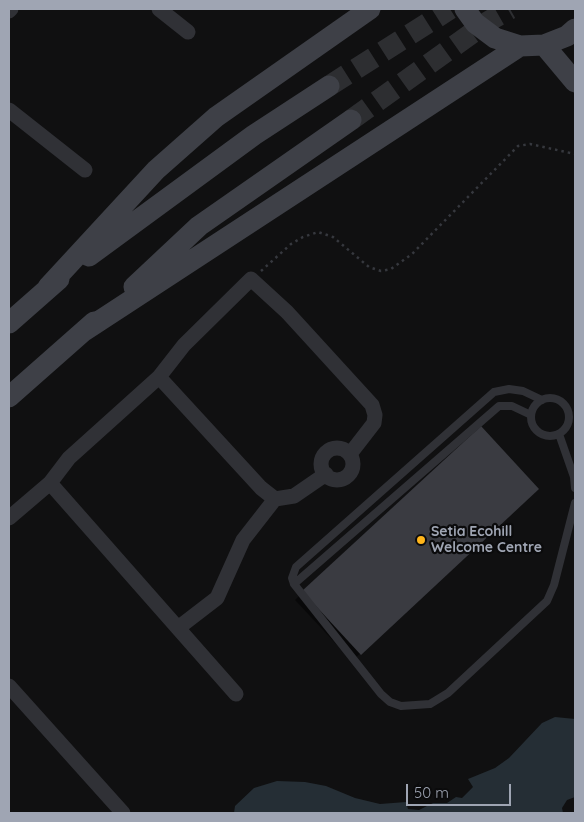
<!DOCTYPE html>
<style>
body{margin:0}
#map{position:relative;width:584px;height:822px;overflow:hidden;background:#101011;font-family:Quicksand,sans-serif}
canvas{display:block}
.frame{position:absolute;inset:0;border:10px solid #9fa5b3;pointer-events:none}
.scale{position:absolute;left:406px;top:784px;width:105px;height:22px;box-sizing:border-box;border:2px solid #9fa5b3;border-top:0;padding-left:6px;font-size:15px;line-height:18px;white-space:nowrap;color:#9fa5b3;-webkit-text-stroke:4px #0b0b0c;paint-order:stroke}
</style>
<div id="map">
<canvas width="584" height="822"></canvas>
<div class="frame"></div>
<div class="scale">50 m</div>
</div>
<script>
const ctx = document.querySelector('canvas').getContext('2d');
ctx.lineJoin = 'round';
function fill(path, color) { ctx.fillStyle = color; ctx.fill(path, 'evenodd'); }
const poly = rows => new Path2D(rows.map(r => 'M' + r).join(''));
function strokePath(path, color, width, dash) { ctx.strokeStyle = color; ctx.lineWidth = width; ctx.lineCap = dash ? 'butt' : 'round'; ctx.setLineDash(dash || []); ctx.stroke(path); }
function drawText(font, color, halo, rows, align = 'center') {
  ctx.font = font + ' Quicksand,sans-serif'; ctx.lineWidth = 4.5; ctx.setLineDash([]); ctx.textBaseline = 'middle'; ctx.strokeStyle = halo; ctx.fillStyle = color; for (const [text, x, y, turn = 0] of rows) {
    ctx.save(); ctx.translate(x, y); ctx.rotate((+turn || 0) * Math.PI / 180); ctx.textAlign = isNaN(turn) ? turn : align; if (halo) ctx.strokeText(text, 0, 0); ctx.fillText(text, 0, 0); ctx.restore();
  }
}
const water = poly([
 [555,717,575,719,575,797,567,800,562,808,563,813,234,813,235,806,254,788,277,781,305,782,326,786,355,798,380,804,406,802,408,809,419,810,433,803,447,803,456,797,462,798,473,787,468,779,495,768,509,758,542,723]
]);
const shadow = poly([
 [530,497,352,661,295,600,303,592]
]);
const building = poly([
 [481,426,539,489,361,655,302,591]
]);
const secondaryTunnel = poly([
 [329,86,450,9],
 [351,120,489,21,510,9]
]);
const path = poly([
 [261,271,291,244,303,237,318,232,333,237,369,267,381,271,391,269,412,254,518,146,530,144,575,154]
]);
const lane = poly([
 '531 417a19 19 0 1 1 38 0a19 19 0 1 1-38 0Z',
 [542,400,523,391,509,389,494,392,296,567,292,578,294,584,381,694,390,702,401,706,430,704,448,693,547,601,554,585,575,503],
 [559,434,574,477,575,488],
 [294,584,499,406,512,406,531,415]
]);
const street = poly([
 [159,9,188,32],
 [9,11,11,9],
 [9,110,85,170],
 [159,377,261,488,275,499,294,496,326,474],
 '321 464a16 16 0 1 1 32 0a16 16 0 1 1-32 0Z',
 [50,483,236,694],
 [9,518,50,483,69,458,159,377,184,345,251,279,287,312,372,405,375,415,374,423,350,454],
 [178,628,217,598,243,540,275,499],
 [9,686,123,813]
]);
const secondary = poly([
 [465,9,475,23,495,38,520,46,544,45,567,36,575,29],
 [544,45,575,82],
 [89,256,254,135,329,86],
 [48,287,156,170,216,117,370,9],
 [134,287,199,226,351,120],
 [9,323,59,279],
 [84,331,520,46],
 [9,397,94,322]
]);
const markers = [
 [421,540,5,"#ffb51a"]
];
const poiNames = [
 ["Setia Ecohill",431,532],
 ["Welcome Centre",431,548]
];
fill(water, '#252e35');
fill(shadow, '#0007');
fill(building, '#3a3b41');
strokePath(secondaryTunnel, '#2d2e31', 21, [21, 11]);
strokePath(path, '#36383e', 2.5, [2.5, 4]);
strokePath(lane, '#303136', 8);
strokePath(street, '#303136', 15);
strokePath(secondary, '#3e4047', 21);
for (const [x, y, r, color] of markers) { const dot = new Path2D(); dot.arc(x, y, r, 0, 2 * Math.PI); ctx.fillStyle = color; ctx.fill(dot); strokePath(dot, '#0b0b0c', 2); }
drawText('bold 14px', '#9fa5b3', '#0b0b0c', poiNames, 'left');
</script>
